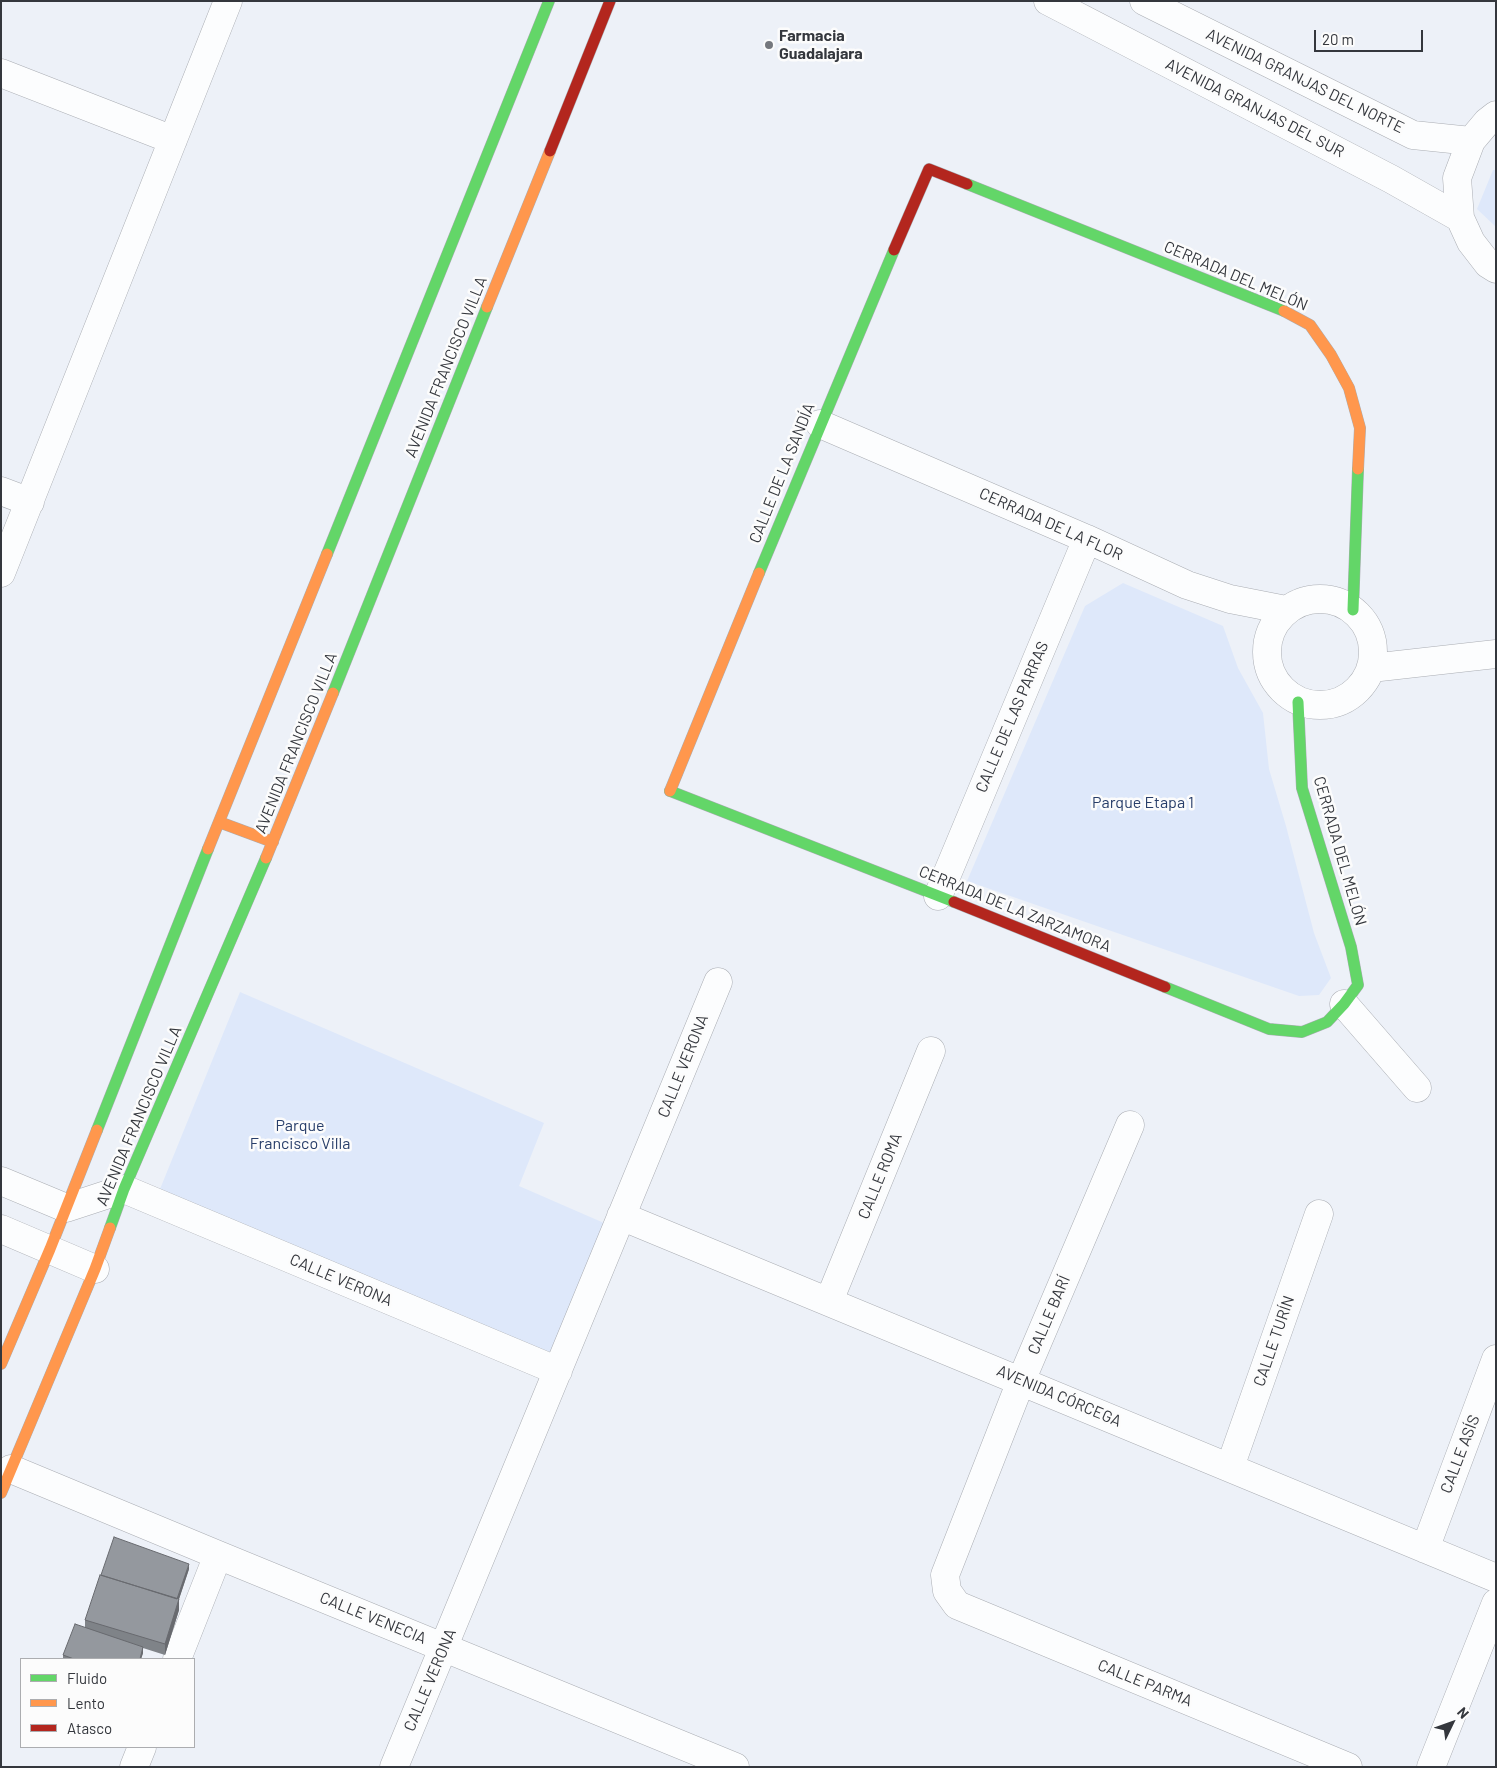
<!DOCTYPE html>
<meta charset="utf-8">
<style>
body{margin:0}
#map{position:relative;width:1497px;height:1768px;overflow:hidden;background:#edf1f8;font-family:Barlow,sans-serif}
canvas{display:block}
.frame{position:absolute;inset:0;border:2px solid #34373d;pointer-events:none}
.legend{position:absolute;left:20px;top:1658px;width:175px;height:90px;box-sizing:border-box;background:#fcfcfc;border:1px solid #acadb0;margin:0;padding:6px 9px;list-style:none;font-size:15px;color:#34373d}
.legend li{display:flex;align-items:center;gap:10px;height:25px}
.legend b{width:25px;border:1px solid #acadb0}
.north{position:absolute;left:1427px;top:1698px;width:50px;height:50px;-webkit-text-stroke:4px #fcfcfc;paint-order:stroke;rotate:48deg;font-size:14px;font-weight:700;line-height:20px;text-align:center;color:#34373d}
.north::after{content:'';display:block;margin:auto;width:18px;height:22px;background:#34373d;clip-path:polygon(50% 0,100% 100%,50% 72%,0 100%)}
.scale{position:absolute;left:1314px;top:30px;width:109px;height:22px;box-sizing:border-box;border:2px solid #34373d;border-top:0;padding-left:6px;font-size:15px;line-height:18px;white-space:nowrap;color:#34373d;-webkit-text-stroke:4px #fcfcfc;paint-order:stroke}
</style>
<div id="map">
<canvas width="1497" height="1768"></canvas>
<div class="frame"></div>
<ul class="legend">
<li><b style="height:6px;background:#63d668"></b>Fluido</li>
<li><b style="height:6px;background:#ff974d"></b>Lento</li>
<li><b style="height:6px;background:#b3261e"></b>Atasco</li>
</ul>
<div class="north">N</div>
<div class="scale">20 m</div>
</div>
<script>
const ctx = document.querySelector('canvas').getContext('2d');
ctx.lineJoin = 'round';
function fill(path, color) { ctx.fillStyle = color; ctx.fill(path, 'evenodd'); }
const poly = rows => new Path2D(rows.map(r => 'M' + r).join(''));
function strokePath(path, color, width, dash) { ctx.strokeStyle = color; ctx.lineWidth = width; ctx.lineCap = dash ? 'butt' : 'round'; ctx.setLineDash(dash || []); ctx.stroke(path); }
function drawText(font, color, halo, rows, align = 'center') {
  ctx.font = font + ' Barlow,sans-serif'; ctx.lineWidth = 5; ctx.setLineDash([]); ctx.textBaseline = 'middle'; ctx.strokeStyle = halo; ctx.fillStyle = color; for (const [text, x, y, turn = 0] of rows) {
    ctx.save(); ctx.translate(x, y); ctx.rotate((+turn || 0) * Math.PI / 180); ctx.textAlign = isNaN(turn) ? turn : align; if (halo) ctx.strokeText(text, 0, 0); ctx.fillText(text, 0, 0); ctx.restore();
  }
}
const green = poly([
 [1493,170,1496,170,1496,227,1477,209],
 [1123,583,1223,626,1238,668,1263,713,1269,769,1286,826,1314,933,1331,978,1319,995,1299,996,967,881,1085,606],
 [240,992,544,1123,519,1186,604,1223,552,1353,158,1194]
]);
const street = poly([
 [1048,1,1391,179,1460,218],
 [1144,1,1413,135,1471,141],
 [1,73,173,140],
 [1496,115,1487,122,1471,141,1457,178,1460,218,1471,242,1488,264,1496,269],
 [820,424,1087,539,1187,585,1230,599,1286,610],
 [1,491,30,502],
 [1,573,228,1],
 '1267 652a53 53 0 1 1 106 0a53 53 0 1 1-106 0Z',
 [1371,668,1496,654],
 [938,896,1087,539],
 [1344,1004,1417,1088],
 [1130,1125,1021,1381,945,1575,947,1591,957,1605,1348,1767],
 [1,1181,66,1208,124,1189,558,1371],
 [621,1216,1496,1578],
 [1,1229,95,1269],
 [829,1301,931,1051],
 [1230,1467,1319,1214],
 [11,1469,218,1555,735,1767],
 [1425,1549,1496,1359],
 [177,1659,218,1555],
 [134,1767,142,1747],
 [394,1767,718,982],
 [1431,1767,1496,1603]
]);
const fast = poly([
 [967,184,1284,311],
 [327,554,549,1],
 [759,573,894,250],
 [1353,610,1358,469],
 [333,693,487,307],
 [670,791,954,902],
 [1165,987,1269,1029,1302,1032,1327,1022,1344,1004,1358,985,1351,947,1302,788,1298,702],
 [97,1130,208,849],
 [110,1228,124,1189,266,858]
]);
const slow = poly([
 [487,307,550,151],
 [1284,311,1310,325,1331,355,1349,388,1360,428,1358,469],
 [670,791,759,573],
 [219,822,273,842],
 [208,849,327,554],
 [266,858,333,693],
 [1,1364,50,1249,97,1130],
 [1,1493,95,1269,110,1228]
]);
const jam = poly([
 [550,151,610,1],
 [894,250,929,169,967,184],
 [954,902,1165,987]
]);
const wall = poly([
 [189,1569,179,1599,179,1610,165,1655,143,1648,143,1653,141,1659,63,1659,63,1655,85,1627,85,1620]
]);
const shadedWall = poly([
 [189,1564,189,1569,176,1608,176,1602],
 [179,1599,179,1610,165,1655,165,1644],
 [143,1647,143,1653,141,1659,140,1659]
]);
const building = poly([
 [114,1537,189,1564,177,1599,101,1575,114,1537],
 [100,1575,179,1599,165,1644,85,1620,100,1575],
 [75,1624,143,1647,140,1659,74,1659,63,1655,75,1624]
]);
const markers = [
 [769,45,5,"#75787e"]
];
const poiNames = [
 ["Farmacia",779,36],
 ["Guadalajara",779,54]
];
const streetNames = [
 ["AVENIDA GRANJAS DEL NORTE",1305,81,26],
 ["AVENIDA GRANJAS DEL SUR",1255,108,27],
 ["CERRADA DEL MELÓN",1236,276,23],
 ["AVENIDA FRANCISCO VILLA",446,367,-68],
 ["CALLE DE LA SANDÍA",782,473,-68],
 ["CERRADA DE LA FLOR",1051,524,24],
 ["CALLE DE LAS PARRAS",1012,717,-67],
 ["AVENIDA FRANCISCO VILLA",296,743,-68],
 ["CERRADA DEL MELÓN",1340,851,74],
 ["CERRADA DE LA ZARZAMORA",1015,909,22],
 ["CALLE VERONA",683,1066,-68],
 ["AVENIDA FRANCISCO VILLA",139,1116,-67],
 ["CALLE ROMA",880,1176,-68],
 ["CALLE VERONA",341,1280,23],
 ["CALLE BARÍ",1049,1315,-67],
 ["CALLE TURÍN",1274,1341,-71],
 ["AVENIDA CÓRCEGA",1059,1396,23],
 ["CALLE ASÍS",1460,1454,-69],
 ["CALLE VENECIA",373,1618,22],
 ["CALLE VERONA",430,1680,-67],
 ["CALLE PARMA",1145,1683,22]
];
const parkNames = [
 ["Parque Etapa 1",1143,803],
 ["Parque",300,1126],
 ["Francisco Villa",300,1144]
];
fill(green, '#dee8fa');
strokePath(street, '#aaadb3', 29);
strokePath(fast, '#aaadb3', 12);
strokePath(slow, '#aaadb3', 12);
strokePath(jam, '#aaadb3', 12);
strokePath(street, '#fcfdfe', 28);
strokePath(fast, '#63d668', 11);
strokePath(slow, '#ff974d', 11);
strokePath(jam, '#b3261e', 11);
fill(wall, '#7f8388');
fill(shadedWall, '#686a6f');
fill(building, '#94989e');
strokePath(building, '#686a6f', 1);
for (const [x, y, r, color] of markers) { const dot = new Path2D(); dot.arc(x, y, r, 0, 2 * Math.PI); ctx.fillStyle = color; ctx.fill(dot); strokePath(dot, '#fcfcfc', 2); }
drawText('bold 16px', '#34373d', '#fcfcfc', poiNames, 'left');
drawText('16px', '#34373d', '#fcfcfc', streetNames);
drawText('16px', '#283e6a', '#fcfcfc', parkNames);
</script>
